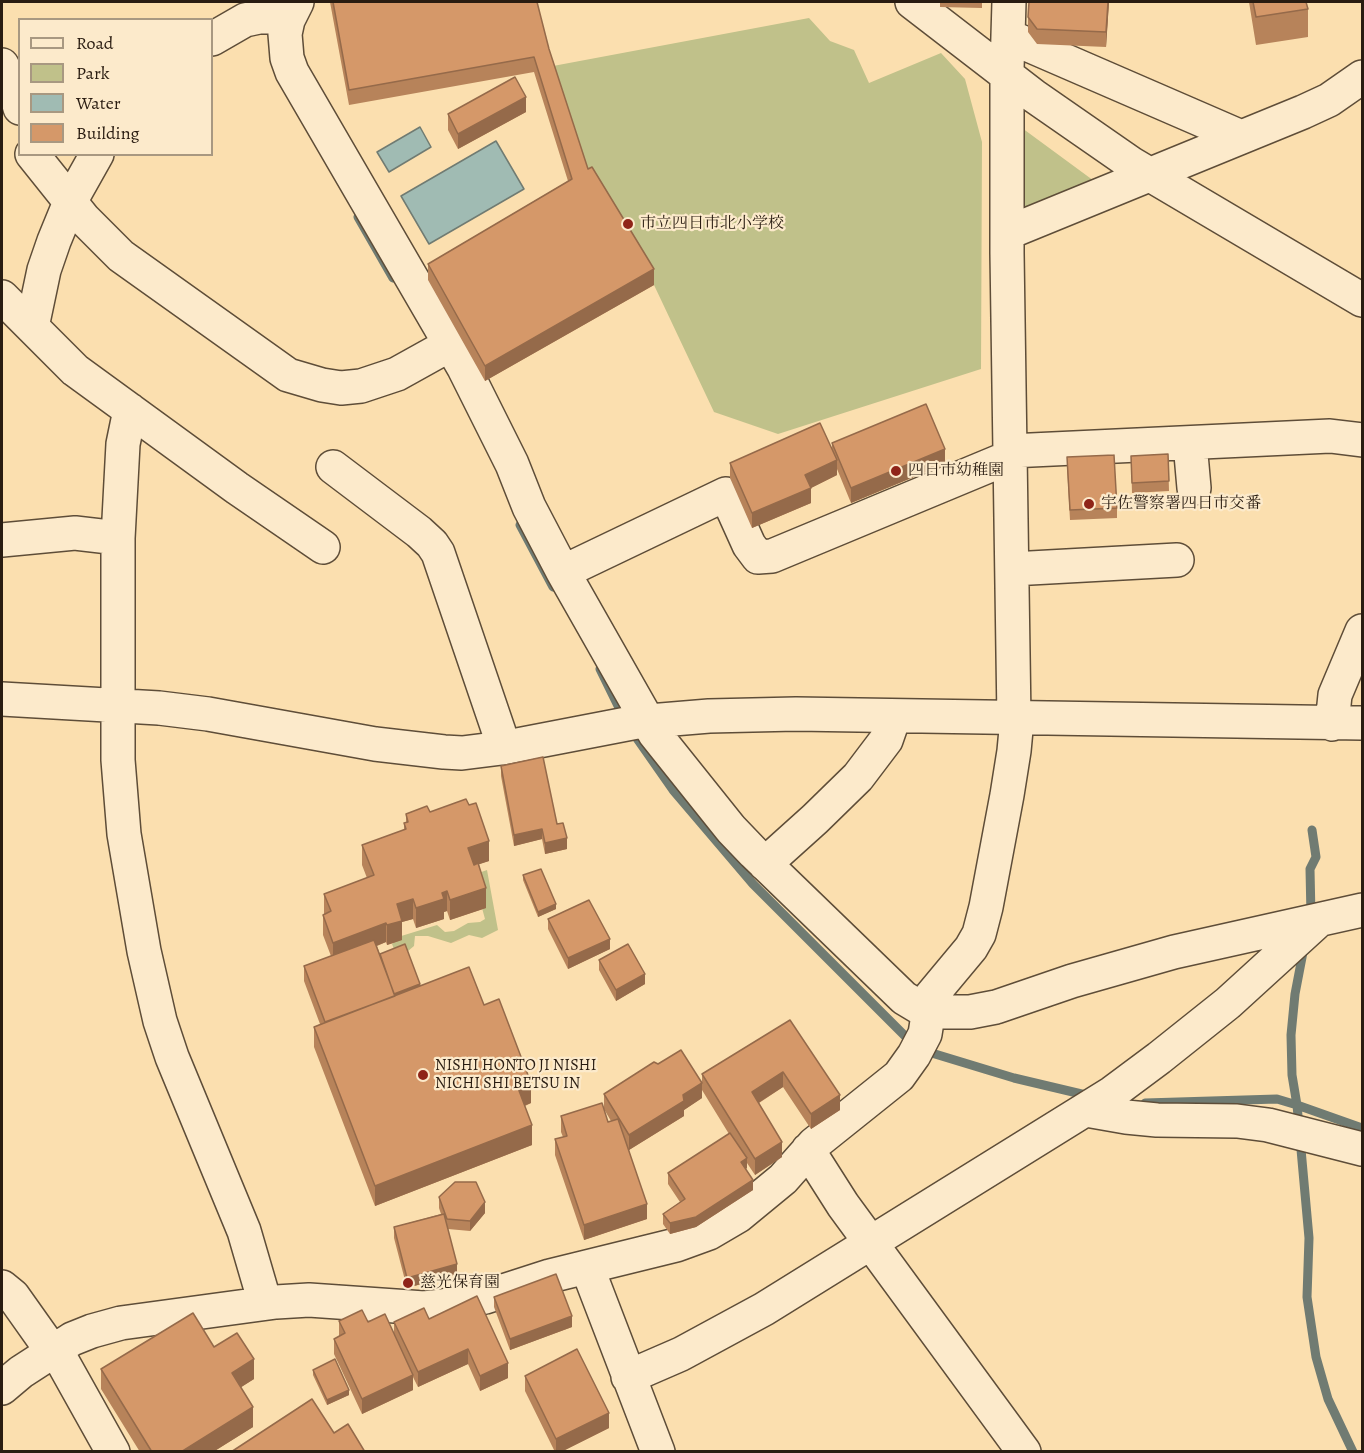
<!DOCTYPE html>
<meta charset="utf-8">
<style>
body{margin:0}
#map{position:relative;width:1364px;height:1453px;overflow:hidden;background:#fbdfaf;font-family:Alegreya,serif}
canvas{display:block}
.frame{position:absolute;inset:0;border:3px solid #291c11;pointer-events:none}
.legend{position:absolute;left:18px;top:18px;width:195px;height:138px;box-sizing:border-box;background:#fceacb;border:2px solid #a89881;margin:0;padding:8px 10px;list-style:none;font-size:18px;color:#291c11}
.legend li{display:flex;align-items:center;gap:12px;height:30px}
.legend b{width:30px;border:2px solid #a89881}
</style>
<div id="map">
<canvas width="1364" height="1453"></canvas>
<div class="frame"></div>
<ul class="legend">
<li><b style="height:8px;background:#fceacb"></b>Road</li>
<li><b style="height:16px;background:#c0c18a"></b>Park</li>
<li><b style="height:16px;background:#a0bbb3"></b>Water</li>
<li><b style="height:16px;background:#d59869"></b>Building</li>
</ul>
</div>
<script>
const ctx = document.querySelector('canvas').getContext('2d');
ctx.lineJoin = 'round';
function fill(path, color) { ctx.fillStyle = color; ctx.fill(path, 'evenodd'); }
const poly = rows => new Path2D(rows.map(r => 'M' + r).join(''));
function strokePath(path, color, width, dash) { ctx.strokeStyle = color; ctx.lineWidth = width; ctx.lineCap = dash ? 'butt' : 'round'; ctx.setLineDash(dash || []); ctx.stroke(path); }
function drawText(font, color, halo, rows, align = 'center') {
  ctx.font = font + ' Alegreya,"Noto Serif JP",serif'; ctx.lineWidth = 4.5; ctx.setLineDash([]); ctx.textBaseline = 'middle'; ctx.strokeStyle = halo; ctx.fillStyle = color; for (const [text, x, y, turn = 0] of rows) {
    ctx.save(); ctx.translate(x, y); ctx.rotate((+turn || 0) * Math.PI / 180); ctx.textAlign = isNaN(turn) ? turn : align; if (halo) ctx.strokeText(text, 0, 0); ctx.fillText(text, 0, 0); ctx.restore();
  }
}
const green = poly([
 [809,18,830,41,854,50,869,83,941,53,965,79,982,142,981,369,778,434,714,412,654,285,592,182,553,66],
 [1022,128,1105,189,1016,223],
 [487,870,498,930,482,938,469,935,451,943,428,936,415,936,414,946,408,951,396,954,392,944,398,937,437,925,445,932,454,931,468,923,480,922,485,919,473,875]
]);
const water = poly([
 [420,127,431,147,389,172,377,152,420,127],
 [496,141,524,189,429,244,401,196,496,141]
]);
const stream = poly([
 [358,217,393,278],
 [520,525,553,587],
 [600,669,624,718],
 [631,730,673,790,753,884,905,1036,918,1046,935,1054,1014,1078,1090,1096],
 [1311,916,1310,869,1316,857,1312,830],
 [1304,947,1295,994,1291,1035,1292,1075,1297,1105,1362,1128],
 [1145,1103,1277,1099,1297,1105,1309,1238,1307,1297,1316,1357,1328,1399,1353,1452]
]);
const minor = poly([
 [297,2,288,20,285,34,287,58,292,72,464,368,512,464,529,507,563,572,655,734,731,829,754,853,904,998,919,1007,934,1012,970,1012,996,1007,1072,981,1174,952,1362,910],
 [912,2,1034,96,1132,164,1362,300],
 [1009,2,1007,69,1007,253,1014,719],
 [1008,36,1241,137],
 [212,39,245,20,259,17,280,17,288,20],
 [2,65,15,91,20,108],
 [32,154,84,219,121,256,288,375,322,385,341,388,361,386,397,374,451,344],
 [1007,233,1303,112,1329,100,1362,77],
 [2,297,75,370,237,488,323,547],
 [32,327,44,270,54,241,70,202,97,154],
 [130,410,123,444,118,538,118,760,124,834,144,951,160,1021,172,1057,244,1231,265,1303],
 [1190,443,1194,488],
 [1010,451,1330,436,1362,440],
 [333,467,419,532,432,544,438,553,499,732,502,748],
 [2,540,75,533,118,538],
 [1012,569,1177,560],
 [563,572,726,494,749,545,758,557,772,556,1010,457],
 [2,699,159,708,208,714,375,744,444,752,462,753,502,748,637,722,709,716,796,714,1362,723],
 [1332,724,1335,695,1362,631],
 [765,864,815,819,858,777,886,740,894,717],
 [1086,1110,1126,1117,1157,1120,1237,1121,1268,1125,1362,1149],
 [808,1150,843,1205,1024,1452],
 [587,1267,658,1452],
 [2,1287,13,1296,52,1351,61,1359,113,1452],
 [628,1377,681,1354,764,1309,1112,1093,1159,1058,1228,1003,1319,920],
 [2,1388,21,1372,72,1339,92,1331,121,1323,276,1302,309,1300,424,1308,443,1306,485,1297,550,1276,676,1245,709,1233,738,1216,783,1179,814,1144,899,1076,914,1055,925,1034,931,996,971,948,979,934,986,907,1007,795,1014,751,1017,719]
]);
const wall = poly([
 [330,2,537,2,549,49,588,169,654,285,485,381,428,280,428,264,568,181,534,72,349,105],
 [940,2,982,2,982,8,940,7],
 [1109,2,1106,47,1037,44,1028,32,1028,17],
 [1249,2,1306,2,1308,9,1308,37,1256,45],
 [526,112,458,149,448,130,448,114],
 [832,443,945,464,851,503,837,469,837,475,811,488,811,503,752,528,730,478,730,463,832,451],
 [1168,454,1169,491,1132,493,1131,456],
 [1067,467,1117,508,1117,518,1070,520],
 [501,766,557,824,567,849,545,854,542,839,514,846,501,776],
 [430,812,489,861,479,864,486,908,450,920,447,911,444,912,444,919,416,928,413,919,402,922,402,940,387,945,386,942,377,946,380,954,420,986,484,1005,531,1103,525,1106,532,1145,375,1206,314,1047,314,1027,320,1024,304,981,304,966,331,956,323,935,323,915,324,914,324,894,367,878,362,865,362,845,404,830,404,823,406,823,406,814],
 [523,875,556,909,538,917,523,880],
 [548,919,610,949,568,969,548,929],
 [599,960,645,984,616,1001,599,970],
 [790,1020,840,1110,811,1129,783,1087,759,1103,782,1157,755,1175,747,1163,747,1168,746,1169,753,1190,696,1227,670,1234,663,1224,663,1214,680,1202,668,1184,668,1173,729,1134,702,1090,702,1098,684,1110,684,1116,629,1150,647,1219,584,1240,555,1155,555,1139,563,1137,561,1132,561,1116,608,1122,611,1121,604,1109,604,1094,658,1064,702,1082,702,1074],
 [439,1197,485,1213,470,1231,448,1229,457,1274,407,1288,394,1238,394,1227,441,1214,439,1208],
 [494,1297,572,1327,510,1350,494,1307],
 [429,1319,508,1378,480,1391,468,1364,418,1387,413,1377,413,1390,362,1414,334,1354,334,1339,339,1336,339,1321,368,1322,394,1335,394,1322],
 [214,1347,254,1379,241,1387,253,1427,213,1452,140,1452,101,1389,101,1369],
 [313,1370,349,1395,327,1405,313,1375],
 [525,1376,609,1428,561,1452,555,1452,525,1391]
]);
const shadedWall = poly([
 [1108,2,1109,2,1106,47,1106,32],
 [526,97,526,112,458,149,458,134],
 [654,269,654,285,485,381,485,366],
 [945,449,945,464,851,503,851,488],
 [837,460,837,475,811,488,811,503,752,528,752,513,805,475],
 [542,829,542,839,514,846,514,835],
 [567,838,567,849,545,854,545,843],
 [489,841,489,861,468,868,468,848],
 [486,888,486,908,450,920,450,900],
 [447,891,447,911,444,912,444,919,416,928,416,908],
 [413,899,413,919,402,922,402,940,387,945,387,925,397,904],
 [556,904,556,909,538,917,538,912],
 [386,923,386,942,333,963,333,943],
 [610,939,610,949,568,969,568,958],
 [645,974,645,984,616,1001,616,990],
 [420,984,420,994,395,1011,393,994],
 [783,1072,783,1087,752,1107,752,1092],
 [531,1083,531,1103,518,1108,518,1088],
 [702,1083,702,1098,684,1110,684,1116,629,1150,629,1135,683,1095],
 [840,1095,840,1110,811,1129,811,1114],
 [532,1125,532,1145,375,1206,375,1186],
 [782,1142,782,1157,755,1175,755,1159],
 [747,1158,747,1168,741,1172,741,1162],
 [753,1180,753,1190,696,1227,670,1234,670,1223],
 [485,1202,485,1213,470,1231,470,1221],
 [647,1204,647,1219,584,1240,584,1225],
 [457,1264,457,1274,407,1288,407,1278],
 [572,1316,572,1327,510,1350,510,1339],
 [468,1349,468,1364,418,1387,418,1372],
 [254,1359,254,1379,232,1393,232,1373],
 [508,1363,508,1378,480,1391,480,1376],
 [413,1375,413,1390,362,1414,362,1399],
 [349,1390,349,1395,327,1405,327,1400],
 [253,1407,253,1427,213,1452,181,1452],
 [609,1413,609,1428,561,1452,556,1452,556,1439]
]);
const building = poly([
 [333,2,537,2,549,49,588,169,592,167,654,269,485,366,428,264,572,179,534,57,349,90,333,2],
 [1029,2,1108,2,1106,32,1037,29,1028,17,1029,2],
 [1253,2,1306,2,1308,9,1256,17,1253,2],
 [515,77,526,97,458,134,448,114,515,77],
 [926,404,945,449,851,488,832,443,926,404],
 [820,423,837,460,805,475,811,488,752,513,730,463,820,423],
 [1168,454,1169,481,1132,483,1131,456,1168,454],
 [1114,455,1117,508,1070,510,1067,457,1114,455],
 [543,757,557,824,563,823,567,838,545,843,542,829,514,835,501,766,543,757],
 [466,799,469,805,476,803,489,841,468,848,474,865,478,863,486,888,450,900,447,891,442,893,444,899,416,908,413,899,397,904,402,921,387,925,386,923,333,943,323,915,331,911,324,894,374,875,362,845,406,829,404,823,408,822,406,814,427,806,430,812,466,799],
 [541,869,556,904,538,912,523,875,541,869],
 [589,900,610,939,568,958,548,919,589,900],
 [374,940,395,996,325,1022,304,966,374,940],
 [405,944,420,984,394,994,380,954,405,944],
 [628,944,645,974,616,990,599,960,628,944],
 [469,967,484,1005,499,999,531,1083,518,1088,532,1125,375,1186,314,1027,469,967],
 [790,1020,840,1095,811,1114,783,1072,752,1092,782,1142,755,1159,702,1074,790,1020],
 [681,1050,702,1083,683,1095,684,1101,629,1135,604,1094,654,1062,658,1064,681,1050],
 [602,1103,608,1122,618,1119,647,1204,584,1225,555,1139,567,1136,561,1116,602,1103],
 [730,1133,747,1158,741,1162,753,1180,696,1217,670,1223,663,1214,685,1199,668,1173,730,1133],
 [455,1182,476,1182,485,1202,470,1221,447,1219,439,1197,455,1182],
 [444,1214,457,1264,407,1278,394,1227,444,1214],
 [556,1274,572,1316,510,1339,494,1297,556,1274],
 [477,1296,508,1363,480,1376,468,1349,418,1372,394,1322,424,1308,429,1319,477,1296],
 [362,1310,368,1322,385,1314,413,1375,362,1399,334,1339,345,1333,339,1321,362,1310],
 [193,1313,214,1347,237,1333,254,1359,232,1373,253,1407,181,1452,152,1452,101,1369,193,1313],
 [577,1349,609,1413,556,1439,525,1376,577,1349],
 [335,1359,349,1390,327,1400,313,1370,335,1359],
 [312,1399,334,1433,348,1424,365,1452,231,1452,312,1399]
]);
const markers = [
 [628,224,6,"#8f2418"],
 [896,471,6,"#8f2418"],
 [1089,504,6,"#8f2418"],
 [423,1075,6,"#8f2418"],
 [408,1283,6,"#8f2418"]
];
const poiNames = [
 ["市立四日市北小学校",640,224],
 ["四日市幼稚園",908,471],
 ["宇佐警察署四日市交番",1101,504],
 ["NISHI HONTO JI NISHI",435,1066],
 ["NICHI SHI BETSU IN",435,1084],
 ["慈光保育園",420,1283]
];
fill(green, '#c0c18a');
fill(water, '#a0bbb3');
strokePath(water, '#707b72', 1.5);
strokePath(stream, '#707b72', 9);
strokePath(minor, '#5e4d38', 36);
strokePath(minor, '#fceacb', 33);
fill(wall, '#b7835a');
fill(shadedWall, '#956a4a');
fill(building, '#d59869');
strokePath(building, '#956a4a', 1.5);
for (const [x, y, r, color] of markers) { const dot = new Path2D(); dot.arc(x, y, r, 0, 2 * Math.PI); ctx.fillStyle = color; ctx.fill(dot); strokePath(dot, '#fceacb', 2); }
drawText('16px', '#291c11', '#fceacb', poiNames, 'left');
</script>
